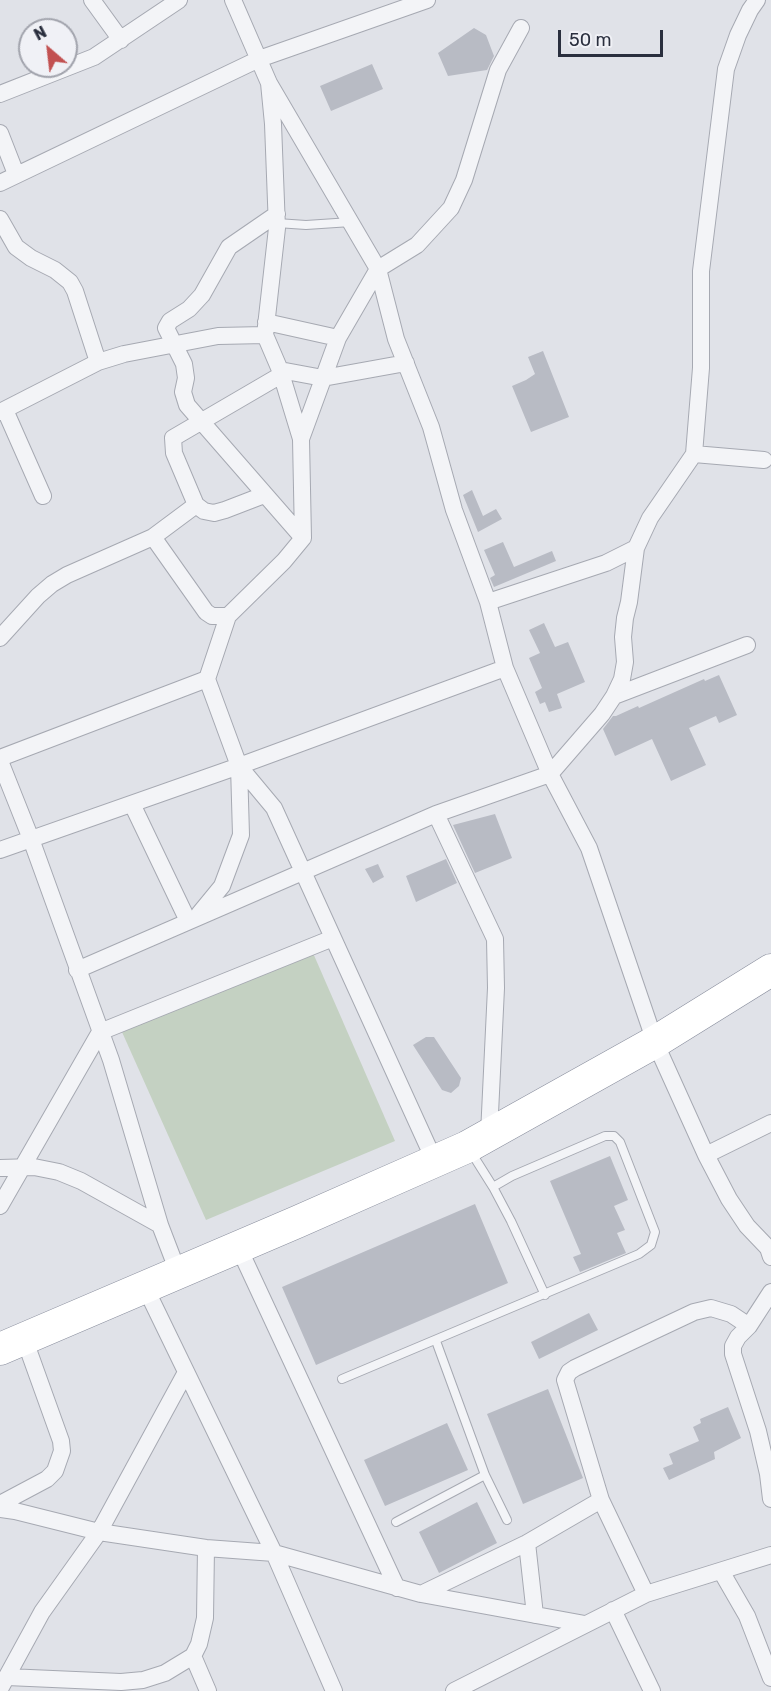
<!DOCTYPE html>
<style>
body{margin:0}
#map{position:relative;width:771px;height:1691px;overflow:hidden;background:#e0e2e8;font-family:Rubik,sans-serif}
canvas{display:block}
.north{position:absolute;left:18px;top:18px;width:60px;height:60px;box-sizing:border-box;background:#f0f1f6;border:2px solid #a1a3ac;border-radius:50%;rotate:332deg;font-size:16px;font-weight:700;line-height:24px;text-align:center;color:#2a2f3e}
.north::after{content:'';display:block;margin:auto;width:21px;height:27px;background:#c25151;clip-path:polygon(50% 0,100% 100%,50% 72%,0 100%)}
.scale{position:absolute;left:558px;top:30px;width:105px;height:27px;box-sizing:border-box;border:3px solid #2a2f3e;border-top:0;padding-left:8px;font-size:18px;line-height:21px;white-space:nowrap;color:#2a2f3e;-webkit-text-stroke:4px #f0f1f6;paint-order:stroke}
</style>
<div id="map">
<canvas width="771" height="1691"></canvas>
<div class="north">N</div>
<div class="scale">50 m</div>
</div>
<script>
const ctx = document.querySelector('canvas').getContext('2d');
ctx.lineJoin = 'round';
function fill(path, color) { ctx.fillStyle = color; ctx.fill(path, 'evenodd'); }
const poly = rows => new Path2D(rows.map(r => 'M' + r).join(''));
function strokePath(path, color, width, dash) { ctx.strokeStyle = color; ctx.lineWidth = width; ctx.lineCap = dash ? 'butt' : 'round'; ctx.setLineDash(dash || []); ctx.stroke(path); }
const green = poly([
 [313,953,395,1141,206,1220,122,1032]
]);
const building = poly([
 [474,28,486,35,494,56,487,70,448,76,438,53],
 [372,64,383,89,331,111,320,86],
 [543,351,569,417,531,432,512,386,526,380,535,374,528,357],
 [472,490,483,516,496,509,502,519,478,532,463,495],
 [503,542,514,567,552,551,556,561,494,587,490,578,495,575,484,550],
 [544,623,555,647,568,642,585,682,557,694,562,708,549,712,545,702,540,704,535,692,542,688,529,658,540,653,529,630],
 [719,675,737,715,719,723,716,716,689,728,706,765,671,781,652,739,615,756,603,729,613,716,616,716,638,706,639,708,704,679,705,681],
 [495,814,512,858,475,873,453,825],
 [446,859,457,883,416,902,406,876],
 [378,864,384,877,373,883,365,869],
 [426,1037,434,1037,461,1078,459,1086,451,1093,442,1090,413,1045],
 [610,1156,628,1200,614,1206,625,1230,617,1233,626,1253,580,1272,573,1257,581,1254,550,1181],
 [475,1204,508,1283,316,1365,282,1287],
 [589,1313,598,1330,539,1359,531,1342],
 [548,1389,583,1478,523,1504,487,1414],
 [728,1407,741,1438,714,1452,715,1459,669,1480,663,1468,673,1464,669,1454,699,1441,693,1427,701,1423,700,1419],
 [447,1423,468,1470,385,1506,364,1460],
 [477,1502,497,1543,439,1573,419,1532]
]);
const lane = poly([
 [277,223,306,225,351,222],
 [471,1152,493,1187,511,1221,545,1295],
 [436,1341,485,1475,507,1520],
 [342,1379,639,1254,651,1245,655,1232,620,1142,614,1136,605,1136,512,1176,493,1187],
 [396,1522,485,1475]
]);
const street = poly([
 [92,0,121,40],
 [233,0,269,83,273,124,277,228,265,335,280,370,301,439,303,538,284,561,228,616,207,679,239,766,274,808,435,1162],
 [269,83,378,269,396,339,431,427,454,510,488,602,505,668,550,774,589,848,655,1042,706,1155,729,1199,747,1226,768,1248,771,1257],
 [0,94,94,57,179,0],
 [0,133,16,174],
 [0,183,259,59,427,0],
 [277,214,229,247,202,295,189,309,170,321,166,328,184,364,186,378,183,392,187,405,303,538],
 [0,219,16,247,31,258,55,270,70,282,75,291,98,362],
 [266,322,338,338],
 [280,370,323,378,406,363],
 [5,410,43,496],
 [0,412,98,362,124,354,218,336,265,335],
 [301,439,338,338,378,269,417,245,451,208,464,180,498,70,521,28],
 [694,454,764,460],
 [264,495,225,510,214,513,204,511,196,505,174,453,173,438,281,375],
 [153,537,206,612,212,616,228,616],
 [488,602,606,563,636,548],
 [0,638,38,596,52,584,67,575,153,537,196,505],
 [614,696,747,645],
 [0,758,207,679],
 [0,761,31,839,111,1060,160,1225,178,1272],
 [132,804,188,921],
 [436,814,495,939,496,988,489,1134],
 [0,850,239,766,505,668],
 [199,914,222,886,241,835,239,766],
 [77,970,436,814,550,774,602,714,614,696,622,679,625,662,623,637,625,618,629,602,636,548,650,518,694,454,701,368,701,271,726,69,738,35,750,10,757,0],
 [706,1155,771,1123],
 [0,1168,34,1167,59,1172,81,1181,160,1225],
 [0,1206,100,1032,333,938],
 [238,1246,397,1588],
 [145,1287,274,1553,334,1691],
 [771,1292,749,1326,738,1337,733,1346,733,1354,758,1431,768,1474,771,1499],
 [0,1504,47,1479,55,1471,62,1451,61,1441,24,1338],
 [0,1509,15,1511,99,1532,206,1548,274,1553,421,1594,585,1624],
 [527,1543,535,1615],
 [721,1571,747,1616,771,1678],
 [421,1594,527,1543,601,1500],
 [646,1594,601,1500,565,1380,569,1372,575,1368,694,1312,711,1308,731,1314,749,1326],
 [613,1610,652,1691],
 [193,1656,208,1691],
 [7,1677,121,1682,143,1680,165,1673,193,1656,199,1644,205,1618,206,1548],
 [0,1689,42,1612,99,1532,185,1374],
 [454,1691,646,1594,771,1555]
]);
const highway = poly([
 [0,1349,297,1222,467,1147,655,1042,771,970]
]);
fill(green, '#c4d1c2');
fill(building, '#b8bbc4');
strokePath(lane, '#a6a9b2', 10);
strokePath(street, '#a6a9b2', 18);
strokePath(highway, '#898e9d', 33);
strokePath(lane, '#f3f4f7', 8);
strokePath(street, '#f3f4f7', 16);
strokePath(highway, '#fff', 32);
</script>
